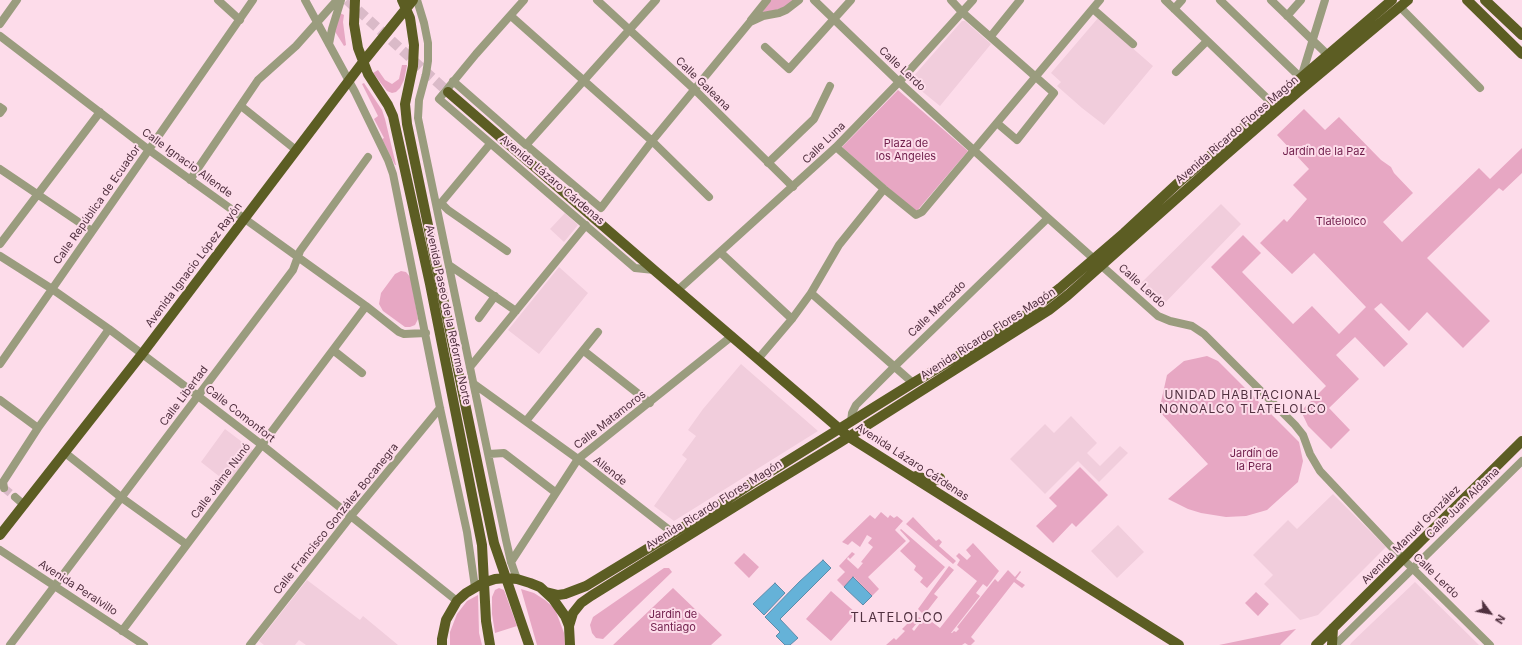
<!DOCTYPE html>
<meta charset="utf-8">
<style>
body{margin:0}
#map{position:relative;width:1522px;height:645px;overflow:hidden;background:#fddcea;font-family:Inter,sans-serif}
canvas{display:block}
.north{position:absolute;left:1470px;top:593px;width:40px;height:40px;-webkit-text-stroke:3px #fddcea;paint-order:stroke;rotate:122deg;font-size:11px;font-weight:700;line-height:16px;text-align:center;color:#50303f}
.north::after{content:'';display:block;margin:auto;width:14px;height:18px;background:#50303f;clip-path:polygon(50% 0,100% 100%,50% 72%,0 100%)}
</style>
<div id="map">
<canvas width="1522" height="645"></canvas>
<div class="north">N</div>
</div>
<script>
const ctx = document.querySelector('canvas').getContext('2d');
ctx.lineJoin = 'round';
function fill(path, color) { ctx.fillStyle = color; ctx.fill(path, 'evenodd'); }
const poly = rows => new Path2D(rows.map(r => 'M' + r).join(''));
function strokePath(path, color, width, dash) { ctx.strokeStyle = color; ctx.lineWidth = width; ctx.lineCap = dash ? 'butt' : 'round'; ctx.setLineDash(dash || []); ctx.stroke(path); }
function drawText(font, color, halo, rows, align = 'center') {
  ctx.font = font + ' Inter,sans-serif'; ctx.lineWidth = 4; ctx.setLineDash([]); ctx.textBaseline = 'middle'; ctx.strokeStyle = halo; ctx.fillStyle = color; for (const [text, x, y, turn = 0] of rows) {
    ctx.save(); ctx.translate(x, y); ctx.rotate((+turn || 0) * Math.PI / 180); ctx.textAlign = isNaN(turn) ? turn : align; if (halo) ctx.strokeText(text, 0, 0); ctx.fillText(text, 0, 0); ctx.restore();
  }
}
const built = poly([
 [1098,18,1153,66,1104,125,1082,108,1057,86,1061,82,1051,73],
 [962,21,965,21,991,44,940,106,913,84,911,79],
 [1221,204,1241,224,1162,306,1140,284],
 [565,213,578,225,564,242,550,229],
 [559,267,588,293,539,354,508,330],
 [741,364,818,431,674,521,654,506,687,459,682,455,696,436,688,430,703,409],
 [1071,416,1097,443,1087,453,1100,466,1120,446,1128,453,1099,482,1078,461,1045,494,1010,459,1045,424,1054,433],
 [225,429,254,451,229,484,201,462],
 [1333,494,1386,547,1318,615,1300,620,1264,584,1273,575,1253,555,1288,520,1297,529],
 [1118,525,1144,552,1117,578,1091,551],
 [307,580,360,620,363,616,398,645,306,645,299,640,295,645,264,645,259,641],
 [1415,582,1479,645,1350,645,1351,643]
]);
const green = poly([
 [769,0,797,0,793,4,761,15],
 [340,13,344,15,343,22,346,45,344,46,334,30],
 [402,65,407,65,404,80,400,88,396,92,392,93,387,91,373,73,378,70,385,80,392,84,399,79],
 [364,83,382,110,385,119,396,165,395,165,382,139,384,138,374,119,378,116,362,84],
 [898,90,968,151,916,212,842,147],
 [1304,109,1325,130,1339,117,1381,160,1391,167,1394,173,1413,193,1383,222,1402,242,1479,168,1490,179,1522,148,1522,173,1503,191,1499,188,1427,258,1490,321,1463,348,1427,312,1409,331,1381,303,1374,309,1408,344,1384,367,1355,337,1336,355,1359,379,1329,408,1350,430,1331,449,1308,426,1301,411,1326,386,1211,267,1243,235,1261,253,1242,272,1293,324,1312,306,1339,334,1366,307,1314,253,1292,274,1260,243,1284,219,1287,222,1307,199,1293,185,1309,169,1277,135],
 [401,271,406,272,411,278,418,319,415,325,410,327,405,327,383,311,379,304,381,293,395,274],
 [1207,356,1218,361,1299,442,1303,461,1298,482,1267,510,1246,516,1226,517,1201,513,1188,509,1168,499,1208,464,1159,411,1167,375,1184,361],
 [1080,467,1108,495,1076,527,1072,523,1053,543,1036,526,1057,506,1049,498],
 [881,512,888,518,890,515,894,518,897,516,903,521,895,530,906,541,868,577,879,589,872,596,854,577,844,587,837,580,845,572,839,566,852,552,855,554,850,559,848,557,847,559,858,569,863,563,861,562,873,547,868,543,872,538,867,535,860,547,852,541,848,545,842,542,870,515,875,519],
 [913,517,936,541,939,539,942,542,939,546,956,561,953,564,906,524],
 [901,529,945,567,927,588,920,582,923,578,914,570,916,566,900,551,910,541,900,530],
 [973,543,999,571,987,587,983,584,976,593,980,596,951,633,952,633,954,631,956,632,959,629,957,627,995,579,998,582,1008,570,1015,577,1020,571,1021,572,1016,579,1025,585,1022,588,1014,582,971,637,975,641,971,645,968,645,965,643,962,645,886,645,894,638,896,640,905,631,902,629,913,618,912,617,913,615,921,618,912,629,914,631,924,618,927,621,928,619,940,628,977,581,957,565,960,560,956,556,959,553,967,560,971,556,966,550],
 [744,553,759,567,749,578,734,563],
 [949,566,954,570,934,594,938,597,924,615,918,609],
 [664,568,669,568,672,572,603,639,596,638,592,633,590,625,593,617],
 [499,588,504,590,517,626,495,633,492,614,492,597,495,590],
 [673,588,722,635,711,645,613,645],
 [521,589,534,593,545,600,555,609,564,633,565,645,537,645],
 [831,591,856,613,831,641,806,619],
 [1256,592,1269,604,1258,616,1245,603],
 [478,595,479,633,482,645,450,645,450,632,457,614,467,601],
 [1296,629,1280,645,1219,645]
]);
const water = poly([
 [823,560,831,568,780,619,798,638,790,645,785,645,776,636,780,632,765,617,799,582,823,560],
 [853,577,872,596,863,605,844,587,853,577],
 [775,583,785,593,764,615,753,604,775,583]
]);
const minorTunnel = poly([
 [4,488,15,497]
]);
const majorTunnel = poly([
 [347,0,448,92]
]);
const minor = poly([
 [218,0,240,20],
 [305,0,355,92,388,160,393,174,440,408,467,532,475,587],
 [417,0,424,23,428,43,428,61,426,74,419,100,418,118,506,540,511,562,517,579],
 [524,0,476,54,439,99,635,268,654,270],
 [597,0,695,90,793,187],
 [814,0,899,82,1048,218,1158,316,1170,321,1192,326,1204,334,1295,425,1303,435,1310,454,1320,471,1403,559,1490,645],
 [951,0,962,12,1054,93,1017,140,997,123],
 [1165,0,1275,106],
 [1220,0,1301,78,1325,0],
 [1271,0,1331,58],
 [1400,7,1480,88],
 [1093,9,1133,44],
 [1174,9,1182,0],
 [511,16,652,141,709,197],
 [1287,16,1301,0],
 [751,20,767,0],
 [0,24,17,0],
 [0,36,149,150,366,306,399,332,404,334,426,333],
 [991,36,1020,0],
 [329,44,332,29,341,0],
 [765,47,789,69,851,0],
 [1176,72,1207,41],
 [453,81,526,145,601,208,652,141,750,22,763,16,779,13,786,10,799,0],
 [241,106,296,150],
 [0,107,3,109,0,113],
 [526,145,656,0],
 [836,147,884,189,916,215,922,212,1100,0],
 [768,163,814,119,830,86],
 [0,169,92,231],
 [190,180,258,80,296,46,337,0],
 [437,203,441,203,446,197,490,144],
 [441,203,448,210,507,251],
 [0,244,100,112],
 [720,252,792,319],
 [0,256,52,289,109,329,198,396,262,445,457,601],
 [449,265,516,311],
 [678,290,836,147,899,82,973,0],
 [811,293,913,383],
 [479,318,495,296],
 [333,350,362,373],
 [584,351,650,403],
 [758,359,792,319,811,293,839,245,884,189],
 [0,364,253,0],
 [470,367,586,225],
 [474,384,578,459,673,533],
 [0,400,38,428],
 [526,421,598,332],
 [851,422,852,413,856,405,894,367,1048,218],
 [64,452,122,498,186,544],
 [489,454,504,453,555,492],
 [4,488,3,482,38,428,109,329],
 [15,497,23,504],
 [0,550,144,645],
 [511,562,578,459,732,336],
 [122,631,366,306],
 [10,645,293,270,300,251,368,157],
 [250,645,351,516,440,408],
 [1335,645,1522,461]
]);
const major = poly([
 [355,0,354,24,358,48,368,74,388,105,393,116,430,284,482,545,486,621,490,645],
 [402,0,410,18,414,45,413,66,405,104,407,124,494,543,529,645],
 [1467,0,1522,54],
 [1485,0,1522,35],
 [448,92,654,270,849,437,1179,645],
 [916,476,934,481,940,478],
 [0,535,142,354,363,62,413,0],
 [546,592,558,595,565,594,586,586,716,507,752,483,913,383,1023,317,1060,288,1124,233,1178,183,1392,0],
 [569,626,573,613,581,603,591,596,760,491,839,443,1049,310,1068,295,1221,159,1298,92,1408,0],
 [442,645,442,639,446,620,457,601,466,593,483,583,495,579,506,578,517,579,530,583,540,587,553,599,565,616,569,626,570,645],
 [1316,645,1522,441],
 [1332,645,1333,628]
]);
const streetNames = [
 ["Calle Lerdo",902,69,43],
 ["Calle Galeana",703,84,44],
 ["Avenida Ricardo Flores Magón",1237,130,-41],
 ["Calle Luna",824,143,-44],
 ["Calle Ignacio Allende",187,163,36],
 ["Avenida Lázaro Cárdenas",552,180,40],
 ["Calle República de Ecuador",97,205,-55],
 ["Avenida Ignacio López Rayón",194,265,-53],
 ["Calle Lerdo",1142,286,42],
 ["Calle Mercado",937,309,-44],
 ["Avenida Paseo de la Reforma Norte",448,315,78],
 ["Avenida Ricardo Flores Magón",988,334,-33],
 ["Calle Libertad",184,396,-53],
 ["Calle Comonfort",240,414,38],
 ["Calle Matamoros",610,420,-38],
 ["Avenida Lázaro Cárdenas",912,462,33],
 ["Allende",610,471,38],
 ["Calle Jaime Nunó",221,481,-53],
 ["Calle Juan Aldama",1463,503,-44],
 ["Avenida Ricardo Flores Magón",714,505,-32],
 ["Calle Francisco González Bocanegra",336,519,-51],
 ["Avenida Manuel González",1411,535,-45],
 ["Calle Lerdo",1436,576,44],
 ["Avenida Peralvillo",78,588,33]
];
const parkNames = [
 ["Plaza de",906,144],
 ["los Angeles",906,157],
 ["Jardín de la Paz",1324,152],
 ["Tlatelolco",1341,222],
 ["Jardín de",1254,454],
 ["la Pera",1254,467],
 ["Jardin de",673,615],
 ["Santiago",673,628]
];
const neighbourhoodNames = [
 ["UNIDAD HABITACIONAL",1243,395],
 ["NONOALCO TLATELOLCO",1243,409]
];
const quarterNames = [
 ["TLATELOLCO",897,618]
];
fill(built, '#f1cddc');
fill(green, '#e7a7c3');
fill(water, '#65b2d8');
strokePath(water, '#5f8baa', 1);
strokePath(minorTunnel, '#dabac8', 8, [8, 4]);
strokePath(majorTunnel, '#dabac8', 10, [10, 5]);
strokePath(minor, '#9a9c7e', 8);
strokePath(major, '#5c5d23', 10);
drawText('11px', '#50303f', '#fddcea', streetNames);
drawText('11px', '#6f1d4a', '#fddcea', parkNames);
ctx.letterSpacing = '1px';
drawText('12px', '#50303f', '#fddcea', neighbourhoodNames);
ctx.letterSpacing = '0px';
ctx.letterSpacing = '1px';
drawText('13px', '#50303f', '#fddcea', quarterNames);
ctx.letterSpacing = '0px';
</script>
